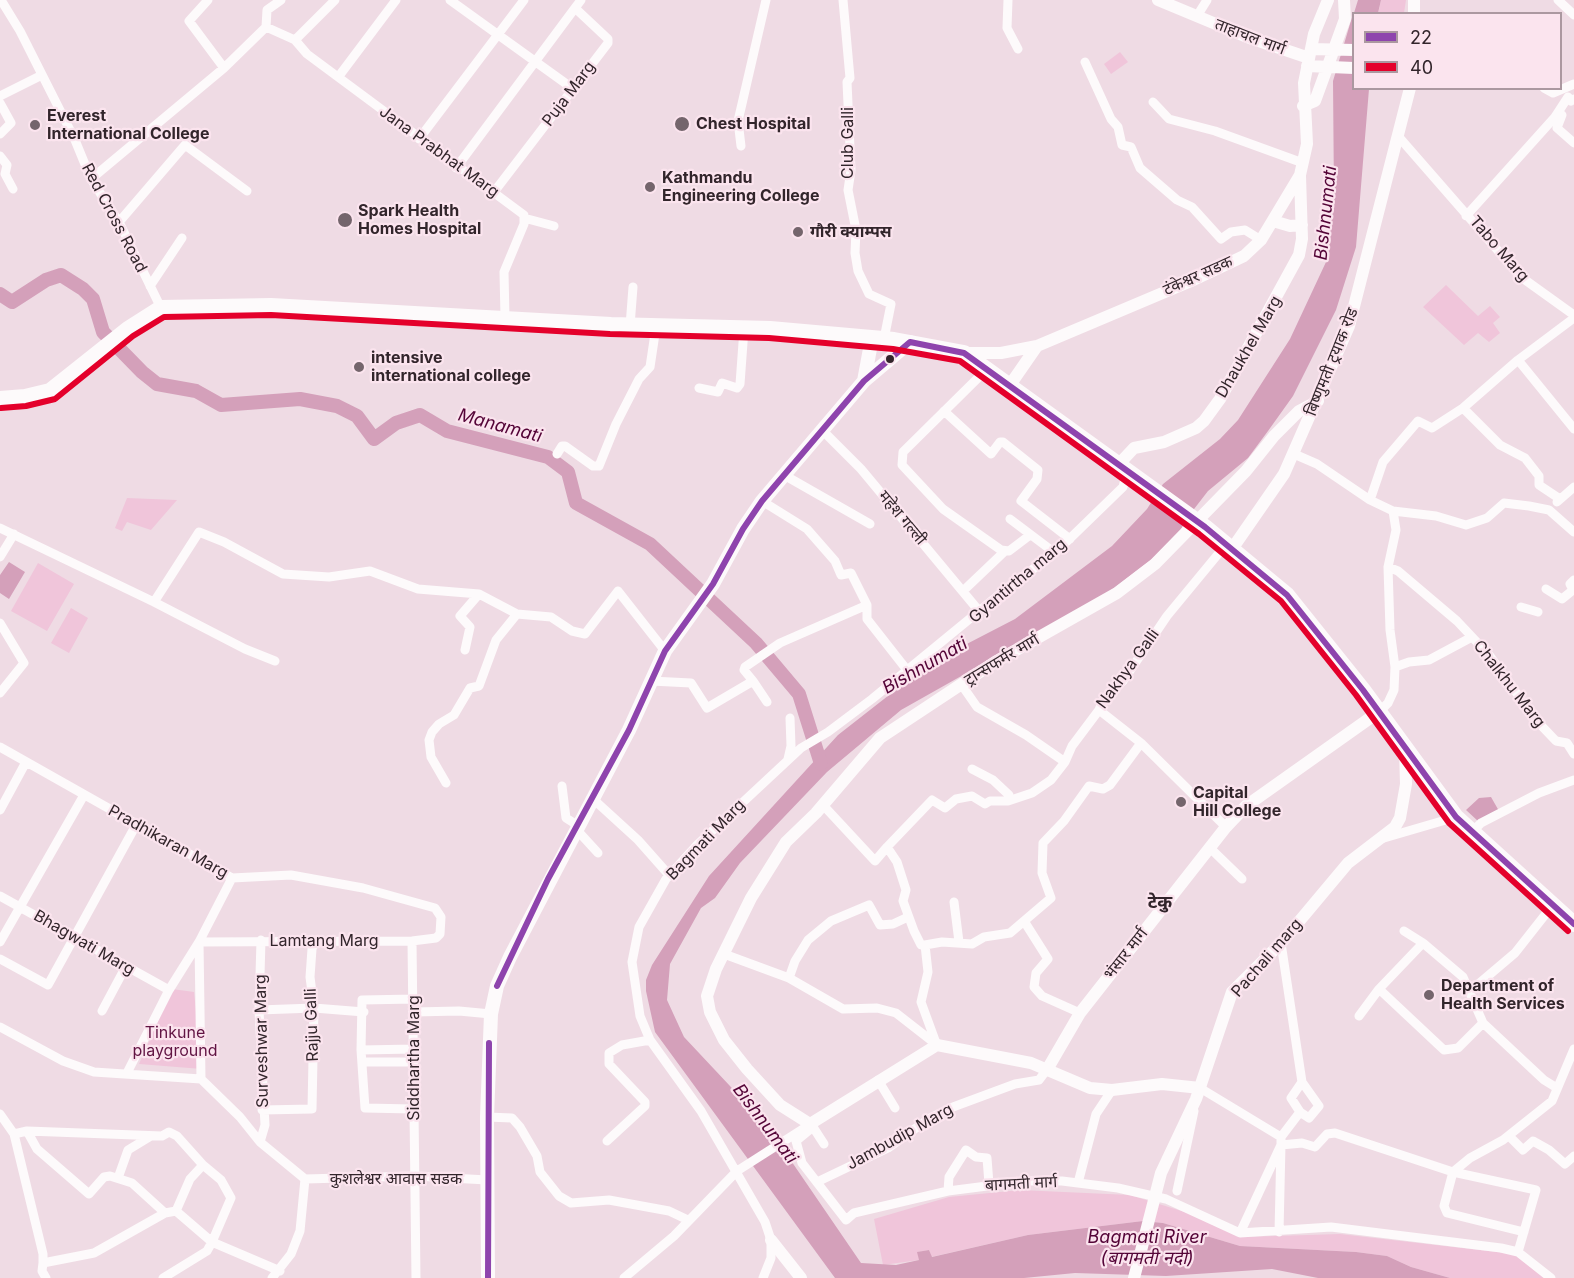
<!DOCTYPE html>
<meta charset="utf-8">
<style>
body{margin:0}
#map{position:relative;width:1574px;height:1278px;overflow:hidden;background:#efdbe4;font-family:Inter,sans-serif}
canvas{display:block}
.legend{position:absolute;left:1352px;top:12px;width:210px;height:78px;box-sizing:border-box;background:#fbe4ee;border:2px solid #ab98a0;margin:0;padding:8px 10px;list-style:none;font-size:18px;color:#32252b}
.legend li{display:flex;align-items:center;gap:12px;height:30px}
.legend b{width:30px;border:2px solid #ab98a0}
</style>
<div id="map">
<canvas width="1574" height="1278"></canvas>
<ul class="legend">
<li><b style="height:8px;background:#8e44ad"></b>22</li>
<li><b style="height:8px;background:#e4002b"></b>40</li>
</ul>
</div>
<script>
const ctx = document.querySelector('canvas').getContext('2d');
ctx.lineJoin = 'round';
function fill(path, color) { ctx.fillStyle = color; ctx.fill(path, 'evenodd'); }
const poly = rows => new Path2D(rows.map(r => 'M' + r).join(''));
function strokePath(path, color, width, dash) { ctx.strokeStyle = color; ctx.lineWidth = width; ctx.lineCap = dash ? 'butt' : 'round'; ctx.setLineDash(dash || []); ctx.stroke(path); }
function drawText(font, color, halo, rows, align = 'center') {
  ctx.font = font + ' Inter,"Noto Sans Devanagari",sans-serif'; ctx.lineWidth = 4.5; ctx.setLineDash([]); ctx.textBaseline = 'middle'; ctx.strokeStyle = halo; ctx.fillStyle = color; for (const [text, x, y, turn = 0] of rows) {
    ctx.save(); ctx.translate(x, y); ctx.rotate((+turn || 0) * Math.PI / 180); ctx.textAlign = isNaN(turn) ? turn : align; if (halo) ctx.strokeText(text, 0, 0); ctx.fillText(text, 0, 0); ctx.restore();
  }
}
const green = poly([
 [1381,0,1406,0,1404,13,1378,14],
 [1120,52,1128,62,1111,74,1104,64],
 [1446,285,1478,316,1490,306,1500,317,1493,323,1500,333,1489,342,1478,333,1464,345,1423,307],
 [127,498,177,500,151,530,127,522,122,531,115,528],
 [38,563,74,584,47,631,11,611],
 [71,608,88,618,69,653,51,643],
 [172,989,194,992,202,1069,139,1064],
 [1020,1190,1130,1195,1188,1213,1243,1237,1340,1234,1514,1254,1544,1278,1450,1278,1411,1267,1387,1256,1356,1252,1240,1246,1163,1223,1143,1221,1028,1235,931,1257,929,1250,918,1252,919,1260,883,1265,874,1219,949,1197]
]);
const water = poly([
 [1358,0,1381,0,1378,13,1354,13],
 [1353,14,1354,88,1369,89,1356,247,1336,310,1293,396,1268,431,1248,458,1208,491,1184,522,1181,530,1156,556,1105,595,901,710,827,772,740,863,715,898,701,908,670,964,667,1000,684,1037,745,1102,771,1139,783,1149,861,1263,896,1265,919,1260,917,1252,929,1250,932,1257,1028,1235,1143,1221,1163,1223,1240,1246,1356,1252,1387,1256,1411,1267,1450,1278,1318,1278,1272,1269,1166,1276,1075,1273,1024,1278,835,1278,655,1032,646,991,646,980,652,965,709,876,838,735,930,663,1015,619,1112,546,1147,509,1163,484,1220,439,1238,420,1290,339,1326,262,1334,198,1333,81],
 [9,562,25,572,9,599,0,593,0,575],
 [1491,797,1499,811,1479,822,1466,810,1479,798]
]);
const river = poly([
 [0,294,12,302,46,280,61,275,83,289,93,299,103,332,142,372,157,384,196,391,221,405,300,399,337,406,357,416,374,439,396,423,420,415,447,431,548,457,568,472,576,503,650,544,756,643,799,694,821,764]
]);
const street = poly([
 [1,0,20,31,75,140,91,179,119,222,161,308],
 [208,0,189,21,224,68],
 [450,0,572,88],
 [843,0,850,78,847,82,851,170,848,190,856,230,855,253,858,271,869,294,891,304,884,339],
 [1008,0,1007,28,1018,49],
 [1558,0,1574,15],
 [1197,16,1207,0],
 [266,27,295,40,307,54,524,215,524,224,504,272,505,318],
 [295,40,335,0],
 [1085,62,1111,119,1118,127,1122,145,1131,147,1140,168,1177,200,1192,207,1221,239,1231,232,1245,230,1261,240],
 [339,76,396,0],
 [1544,88,1553,93,1574,84],
 [0,96,42,75],
 [1153,102,1169,119,1215,131,1303,163],
 [0,103,11,123,0,134],
 [1562,115,1557,128,1574,143],
 [1398,136,1521,277,1574,315],
 [419,139,524,0],
 [741,146,738,121,766,0],
 [0,156,7,165,5,174,13,189],
 [456,168,575,8],
 [91,179,224,68,266,27,267,10,281,0],
 [494,192,608,43,608,39,575,8,581,0],
 [1466,216,1555,117,1568,97,1571,101,1574,99],
 [524,218,554,226],
 [119,222,185,145,247,191],
 [150,286,182,238],
 [1574,318,1518,360,1463,408,1432,428,1418,421,1383,462,1370,500,1393,511,1436,516,1466,525,1487,518,1504,503,1529,506,1549,510,1574,532],
 [630,326,633,287],
 [1518,360,1574,429],
 [987,369,903,452,902,465,943,509,1001,550,1009,551,1030,535],
 [699,388,718,392,722,383,737,388,740,384,744,329],
 [1463,408,1500,445,1525,458,1539,476,1539,485,1560,499],
 [944,411,991,454,1000,442,1003,442,1038,470,1037,479,1021,501,1070,539],
 [821,429,861,469,979,611],
 [557,454,562,446,565,446,593,466,599,466,616,424,639,379,650,367,656,327],
 [1294,454,1317,464,1370,500],
 [784,475,870,524],
 [762,501,807,529,835,561,841,575,851,573,867,605,867,619,907,670],
 [1557,502,1574,487],
 [1010,519,1055,553],
 [0,528,154,602,245,649,275,661],
 [0,557,14,534],
 [1388,567,1398,571,1457,621,1490,656,1535,719,1556,741,1567,743,1574,754],
 [1546,589,1562,599,1573,590,1570,584,1574,580],
 [963,591,1005,551],
 [154,602,199,532,224,542,283,574,329,577,370,571,418,589,479,594,517,614,551,617,572,631,585,634,618,591,665,651],
 [1521,607,1538,612],
 [0,623,24,663,0,693],
 [465,650,470,627,460,616,479,594],
 [1395,667,1409,662,1429,660,1472,637],
 [651,681,691,683,707,708,753,681,744,670,745,667,780,643,867,605],
 [753,681,767,702],
 [961,684,977,707,1026,735,1065,762,1051,780,1032,793,1008,801,1009,795,993,780,972,769],
 [1099,710,1141,743,1226,827],
 [1380,711,1388,703,1394,690,1395,667,1390,630,1388,567,1396,530,1393,511],
 [0,747,232,878,291,875,363,888,435,908,441,917,440,934,436,938,412,941,199,942,201,1079],
 [788,759,791,746,790,718],
 [1065,762,1072,746,1099,710,1103,700,1123,681,1167,616,1219,553,1232,549],
 [446,783,431,757,429,740,432,732,439,724,454,715,470,688,479,686,496,640,517,614],
 [562,786,566,818,577,825],
 [592,798,638,840,669,875],
 [823,805,875,861,887,847],
 [0,810,26,762],
 [576,829,598,853],
 [1471,833,1481,823,1539,793,1574,780],
 [1384,838,1456,817],
 [1210,848,1242,879],
 [0,896,169,990],
 [954,902,959,942],
 [1024,921,1048,959,1036,973,1034,987,1042,996,1080,1013],
 [1404,931,1423,943,1463,977,1483,1023,1544,1080,1557,1088],
 [412,941,416,1278],
 [0,942,84,795],
 [925,945,942,942,972,944,984,937,1010,933,1051,898,1042,873,1043,843,1064,821,1089,786,1103,789,1110,785,1141,743],
 [925,945,921,945,914,931,903,901,906,890,897,862,887,847,932,800,945,808,956,799,972,796,985,804,990,801,1008,801],
 [925,945,928,972,921,1002,936,1043],
 [724,954,789,978,843,1009,877,1008,896,1013,937,1045],
 [0,959,48,985,136,825],
 [789,978,795,961,808,940,831,921,869,905,880,925,893,924,908,917],
 [1379,989,1444,1050,1458,1048,1483,1023],
 [1469,992,1515,953,1552,906],
 [259,1010,314,1008,364,1012],
 [102,1011,125,968],
 [414,1012,459,1011,491,1014],
 [1359,1016,1379,989,1423,943],
 [0,1027,63,1061,94,1072,201,1079,240,1117,260,1142,305,1179],
 [361,1050,414,1049],
 [363,1062,413,1062],
 [127,1073,169,990,199,942,232,878],
 [878,1080,895,1108],
 [1200,1088,1281,1137,1281,1145,1302,1143,1315,1147,1327,1134,1335,1133,1453,1172,1536,1190,1518,1252],
 [413,1109,365,1108,361,1050,362,1000,414,999],
 [262,1110,312,1109,314,1008,310,977,312,949,315,942],
 [1300,1112,1309,1118,1319,1106,1302,1082],
 [0,1114,14,1134,43,1254,43,1263],
 [487,1117,512,1118,520,1127,537,1156,540,1172,559,1196,571,1203,609,1200,669,1211,688,1220],
 [810,1124,813,1127,796,1141,802,1163,846,1220,854,1213,948,1191,1026,1181,1062,1181,1118,1188,1166,1199,1240,1233,1331,1227,1501,1248,1518,1252,1551,1278],
 [813,1127,824,1144],
 [27,1131,37,1149,89,1194,104,1177,110,1176,132,1183,165,1213],
 [14,1134,27,1131,162,1136,169,1132,177,1136,203,1165],
 [1509,1136,1523,1150,1533,1141,1549,1150,1565,1164,1574,1156],
 [1281,1137,1300,1112,1291,1098,1302,1082,1281,943],
 [607,1141,645,1106,645,1102,609,1064,609,1053,622,1045,650,1040],
 [260,1142,265,1125,259,1010,261,940],
 [1453,1172,1470,1158,1503,1140,1552,1101,1574,1049],
 [1453,1172,1444,1206,1447,1213,1524,1232],
 [118,1178,128,1150,151,1136],
 [305,1179,415,1176,487,1180],
 [817,1182,888,1148,930,1118,953,1107,1015,1084,1039,1080,1048,1068],
 [1078,1183,1096,1114,1112,1090],
 [948,1191,949,1177,966,1150,976,1157,987,1158,989,1184],
 [1177,1191,1194,1111],
 [1240,1233,1281,1145,1279,1232],
 [46,1278,42,1271,43,1263,94,1253,165,1213,176,1211,190,1179,203,1165,221,1180,231,1198,212,1242,176,1211],
 [163,1278,207,1251,212,1242,280,1271],
 [272,1278,291,1254,300,1231,305,1179],
 [624,1278,674,1236,737,1171,806,1127],
 [763,1278,771,1258,771,1240,765,1222,701,1111,650,1040,640,1016,632,962,639,927,666,879,697,845,801,748,828,732,872,699,1006,589,1055,553,1123,487,1126,475,1123,470]
]);
const secondary = poly([
 [1158,0,1247,37,1309,58],
 [1414,14,1414,0],
 [1311,49,1354,50],
 [1307,66,1354,68],
 [1303,106,1315,101,1345,19,1344,0],
 [1273,221,1290,226,1302,225],
 [964,353,1001,353,1037,346],
 [1010,385,1037,346,1191,281,1244,256,1261,240,1300,175,1307,144,1304,83,1314,34,1328,0],
 [1119,464,1134,448,1164,442,1196,428,1204,421,1220,399,1299,255,1302,239,1300,176],
 [1232,549,1284,474,1349,326,1410,88],
 [1048,1068,1080,1013,1226,827,1246,806,1380,711],
 [1200,1088,1162,1084,1112,1090,1090,1088,1031,1063,937,1045,810,1124,780,1105,747,1069,724,1040,710,1012,707,996,716,969,751,898,786,842,816,813,880,738,995,662,1117,593,1155,564,1246,471,1274,436,1299,411,1318,401],
 [771,1240,801,1278],
 [1134,1278,1161,1173,1196,1099,1232,992,1281,943,1348,863,1395,827,1400,818,1406,784,1405,749]
]);
const primary = poly([
 [864,381,872,338],
 [488,1278,487,1117,491,1014,497,986,510,957,629,730,665,651,713,584,743,529,762,501,864,381,910,342]
]);
const highway = poly([
 [0,399,25,397,50,391,128,329,161,308,271,306,611,325,770,329,894,340,964,353,1205,527,1287,595,1363,690,1456,817,1574,924]
]);
const bus1 = poly([
 [497,986,548,879,629,730,665,651,713,584,743,529,762,501,864,381,910,342,964,353,1205,527,1287,595,1363,690,1456,817,1574,924],
 [488,1278,489,1043]
]);
const bus2 = poly([
 [1,408,26,406,55,399,133,336,164,317,271,315,610,334,769,338,893,349,960,361,1199,534,1281,601,1356,695,1449,823,1568,931]
]);
const markers = [
 [682,124,8,"#74656c"],
 [35,125,6,"#74656c"],
 [650,187,6,"#74656c"],
 [345,220,8,"#74656c"],
 [798,232,6,"#74656c"],
 [890,359,5,"#32252b"],
 [359,367,6,"#74656c"],
 [1181,802,6,"#74656c"],
 [1429,995,6,"#74656c"]
];
const streetNames = [
 ["ताहाचल मार्ग",1250,37,21],
 ["Puja Marg",569,94,-53],
 ["Club Galli",848,143,-90],
 ["Jana Prabhat Marg",439,152,36],
 ["Red Cross Road",114,218,62],
 ["Tabo Marg",1499,249,49],
 ["टंकेश्वर सडक",1198,276,-24],
 ["Dhaukhel Marg",1249,347,-60],
 ["बिष्णुमती ट्रयाक रोड",1332,362,-68],
 ["महेश गल्ली",902,518,50],
 ["Gyantirtha marg",1018,581,-40],
 ["ट्रान्सफर्मर मार्ग",1002,660,-31],
 ["Nakhya Galli",1128,669,-54],
 ["Chalkhu Marg",1509,684,52],
 ["Bagmati Marg",706,840,-46],
 ["Pradhikaran Marg",168,842,29],
 ["Lamtang Marg",324,941],
 ["Bhagwati Marg",84,943,30],
 ["भंसार मार्ग",1126,954,-52],
 ["Pachali marg",1267,958,-49],
 ["Rajju Galli",312,1025,-92],
 ["Surveshwar Marg",262,1041,-91],
 ["Siddhartha Marg",414,1058,-90],
 ["Jambudip Marg",900,1137,-29],
 ["कुशलेश्वर आवास सडक",396,1179],
 ["बागमती मार्ग",1021,1184,-3]
];
const poiNames = [
 ["Everest",47,116],
 ["International College",47,134],
 ["Chest Hospital",696,124],
 ["Kathmandu",662,178],
 ["Engineering College",662,196],
 ["Spark Health",358,211],
 ["Homes Hospital",358,229],
 ["गौरी क्याम्पस",810,232],
 ["intensive",371,358],
 ["international college",371,376],
 ["Capital",1193,793],
 ["Hill College",1193,811],
 ["Department of",1441,986],
 ["Health Services",1441,1004]
];
const parkNames = [
 ["Tinkune",175,1033],
 ["playground",175,1051]
];
const waterNames = [
 ["Bishnumati",1326,213,-84],
 ["Manamati",500,426,15],
 ["Bishnumati",925,666,-30],
 ["Bishnumati",765,1124,53],
 ["Bagmati River",1147,1238],
 ["(बागमती नदी)",1147,1259]
];
const neighbourhoodNames = [
 ["टेकु",1160,903]
];
fill(green, '#f0c5da');
fill(water, '#d4a0ba');
strokePath(river, '#d4a0ba', 14);
strokePath(street, '#fdfafb', 9);
strokePath(secondary, '#fdfafb', 12);
strokePath(primary, '#fdfafb', 14);
strokePath(highway, '#fdfafb', 16);
strokePath(bus1, '#8e44ad', 6);
strokePath(bus2, '#e4002b', 6);
for (const [x, y, r, color] of markers) { const dot = new Path2D(); dot.arc(x, y, r, 0, 2 * Math.PI); ctx.fillStyle = color; ctx.fill(dot); strokePath(dot, '#fbe4ee', 2); }
drawText('16px', '#32252b', '#fbe4ee', streetNames);
drawText('bold 16px', '#32252b', '#fbe4ee', poiNames, 'left');
drawText('16px', '#611443', '#fbe4ee', parkNames);
drawText('italic 18px', '#540437', '#fbe4ee', waterNames);
drawText('bold 18px', '#32252b', '#fbe4ee', neighbourhoodNames);
</script>
